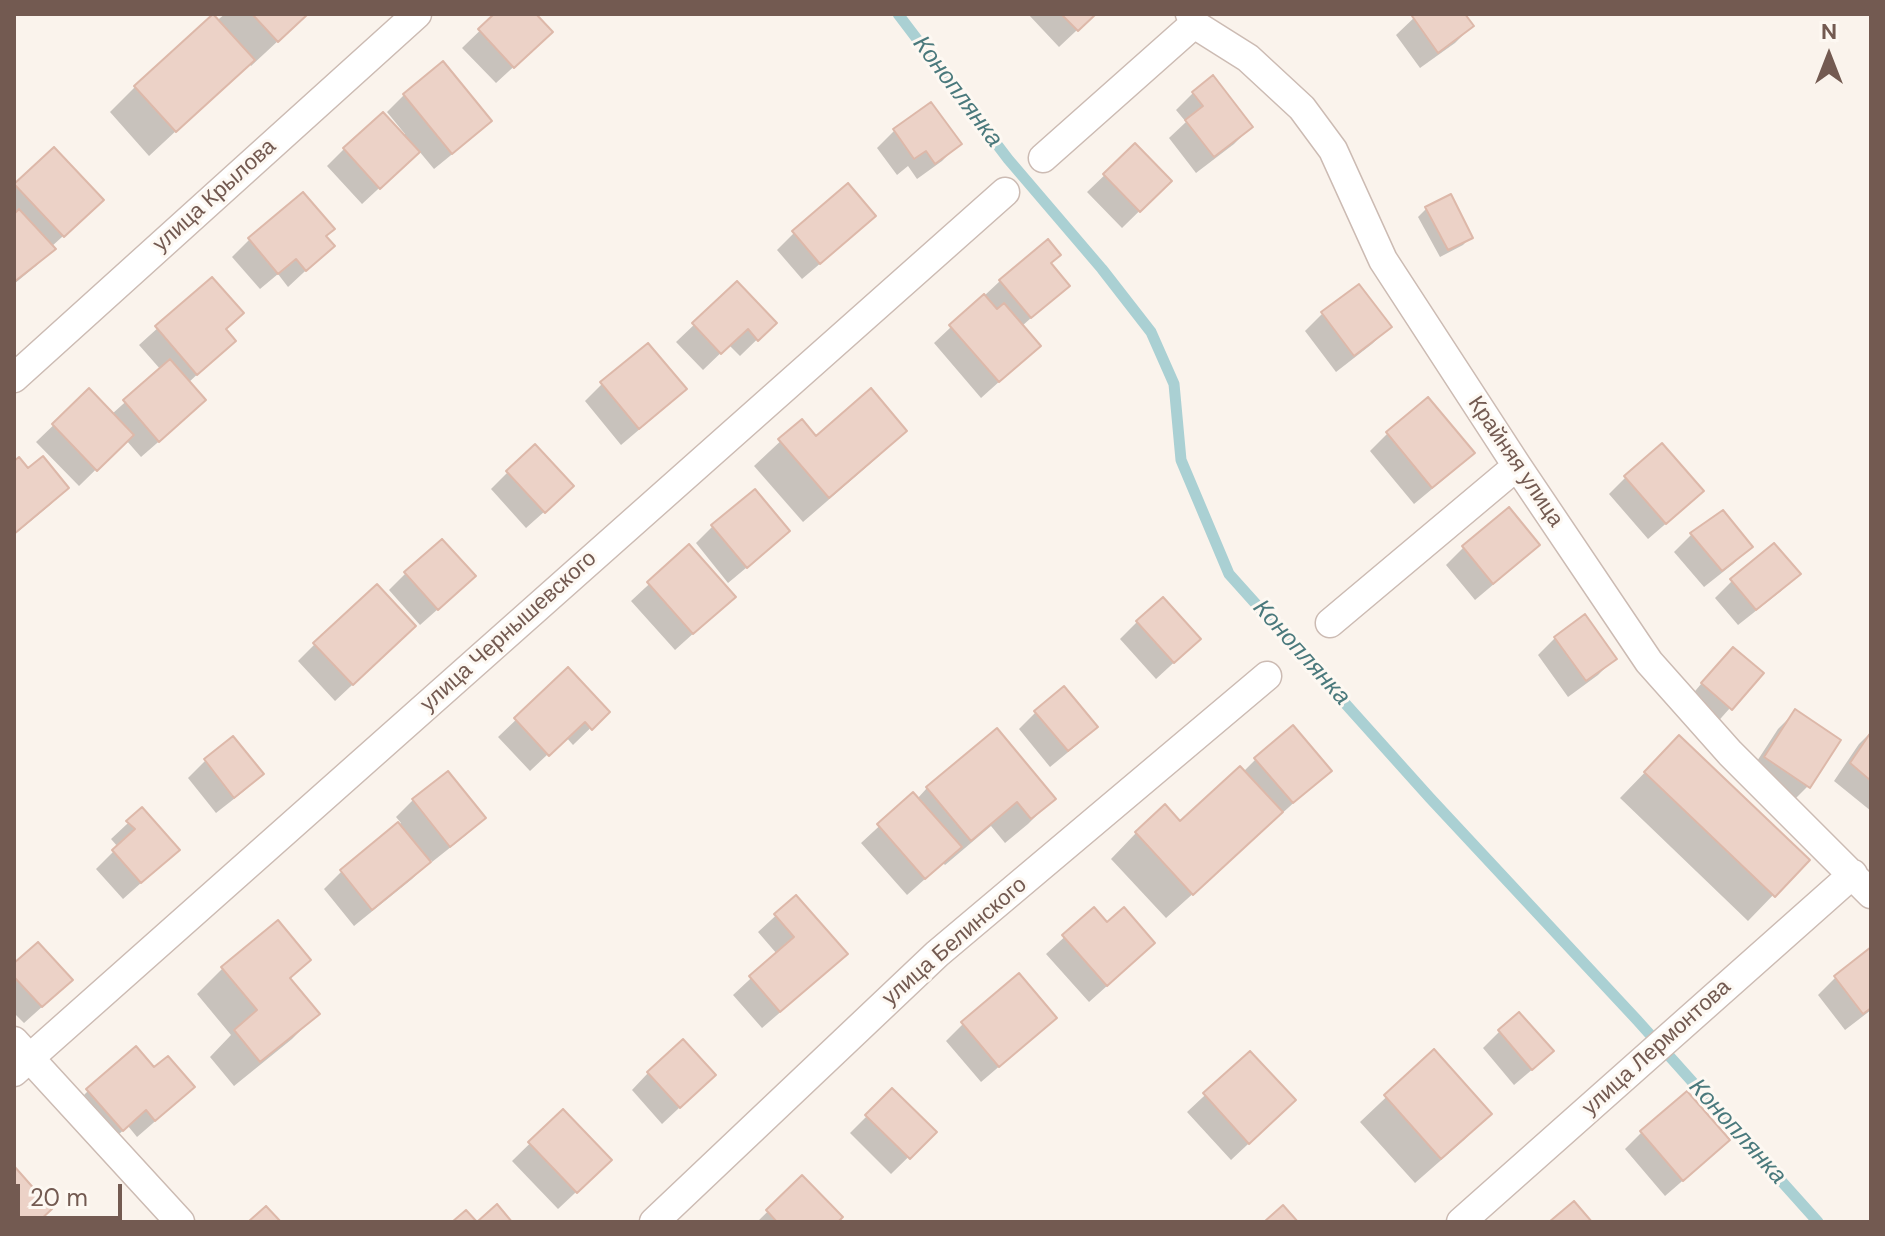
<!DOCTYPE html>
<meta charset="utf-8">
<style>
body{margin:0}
#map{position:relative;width:1885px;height:1236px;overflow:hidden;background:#faf3ec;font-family:"DM Sans",sans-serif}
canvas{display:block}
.frame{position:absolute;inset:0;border:16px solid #735a51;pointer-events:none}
.north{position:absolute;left:1789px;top:16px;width:80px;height:80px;-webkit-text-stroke:6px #fdf8f2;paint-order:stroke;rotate:0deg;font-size:22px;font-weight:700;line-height:32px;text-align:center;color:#735a51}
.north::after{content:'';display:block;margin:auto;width:28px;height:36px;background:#735a51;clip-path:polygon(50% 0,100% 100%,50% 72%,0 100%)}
.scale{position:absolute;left:16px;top:1184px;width:106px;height:36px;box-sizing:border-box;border:4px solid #735a51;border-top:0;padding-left:10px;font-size:24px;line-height:28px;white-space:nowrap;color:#735a51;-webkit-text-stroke:6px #fdf8f2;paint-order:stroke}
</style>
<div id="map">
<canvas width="1885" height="1236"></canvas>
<div class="frame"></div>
<div class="north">N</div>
<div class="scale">20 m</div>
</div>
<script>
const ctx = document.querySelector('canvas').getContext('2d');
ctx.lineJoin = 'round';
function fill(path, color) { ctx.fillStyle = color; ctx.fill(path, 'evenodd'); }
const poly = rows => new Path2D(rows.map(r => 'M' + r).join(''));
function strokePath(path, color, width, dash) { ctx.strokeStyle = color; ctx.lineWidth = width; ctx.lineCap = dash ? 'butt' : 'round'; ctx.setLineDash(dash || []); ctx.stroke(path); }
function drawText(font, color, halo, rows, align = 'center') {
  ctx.font = font + ' "DM Sans",sans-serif'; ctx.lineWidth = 6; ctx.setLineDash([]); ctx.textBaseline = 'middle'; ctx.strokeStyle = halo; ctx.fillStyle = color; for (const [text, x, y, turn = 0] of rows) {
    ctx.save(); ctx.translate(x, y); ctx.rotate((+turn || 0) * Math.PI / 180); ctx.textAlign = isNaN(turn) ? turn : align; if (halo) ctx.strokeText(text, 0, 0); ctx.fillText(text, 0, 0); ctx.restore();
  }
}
const shadow = poly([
 [225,14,307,14,251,66,249,63,149,156,110,112,135,87],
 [497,14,533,14,533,49,496,83,462,48],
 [1028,14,1094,14,1059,47],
 [1418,14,1463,14,1472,26,1455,43,1420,68,1396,35],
 [1193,93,1251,127,1234,144,1196,173,1169,138,1186,122,1176,110],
 [404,95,489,121,472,138,434,169,419,151,362,204,327,166,344,149,402,136,405,134,387,112],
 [894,131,959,144,942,161,917,179,908,166,897,175,877,148],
 [1135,146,1170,181,1122,228,1087,192],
 [54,150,84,217,51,247,53,249,36,266,14,284,14,188],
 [302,194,324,237,332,246,288,287,278,274,260,289,232,257,249,240],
 [1426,209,1471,237,1463,245,1440,257,1418,217],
 [794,233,856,233,802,279,777,250],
 [1049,264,1067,286,1022,326,1039,346,981,398,934,343,1000,281],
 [212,279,224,330,216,357,188,383,187,417,141,457,126,440,79,486,36,442,89,391,112,414,161,370,139,345],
 [737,284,774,323,740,356,729,345,703,370,676,342],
 [1359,287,1390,327,1372,344,1336,372,1305,331,1322,314],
 [648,346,684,389,667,406,621,445,585,401,602,384],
 [1428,400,1472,453,1455,470,1414,504,1370,451,1387,434],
 [802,421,816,439,904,431,879,456,803,522,754,466],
 [14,464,67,488,50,505,14,535],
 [508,472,554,503,526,528,491,489],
 [1626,477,1684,508,1648,539,1609,494],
 [1508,510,1537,545,1520,562,1475,600,1446,565,1463,548],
 [1722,513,1750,547,1733,564,1704,587,1674,552,1691,535],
 [713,526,770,548,728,583,696,543],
 [689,547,716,613,675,650,631,601],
 [406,573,456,593,420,625,389,590],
 [1798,574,1781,591,1738,625,1715,598,1732,581],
 [1137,622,1181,656,1156,679,1120,639],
 [1555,638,1615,658,1598,675,1568,697,1538,655],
 [397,643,335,701,298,661,315,644],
 [1716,666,1761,673,1714,726,1686,702],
 [568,670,607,712,573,745,566,737,530,771,498,737],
 [1036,712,1095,727,1078,744,1050,767,1019,729],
 [1795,712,1808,786,1791,803,1748,775,1778,729],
 [1871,732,1871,811,1834,781,1859,744],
 [233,739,261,774,244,791,216,813,188,778,205,761],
 [1256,759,1329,771,1166,918,1111,859,1136,833,1180,823,1243,772],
 [1654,763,1807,860,1748,921,1620,798],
 [927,788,1053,799,1028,824,1005,843,991,826,945,865,943,863,907,895,861,843,913,795,917,799],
 [413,800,483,818,466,835,432,862,431,860,412,879,354,926,324,889,341,872,401,823,396,817],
 [142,810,160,866,123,899,96,869,118,847,111,839],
 [796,897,828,971,762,1028,733,995,777,954,758,932],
 [1094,910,1136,960,1089,1002,1046,954],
 [278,923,309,960,289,980,317,1014,292,1039,234,1086,210,1057,231,1035,197,994,222,969],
 [1871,950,1871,1010,1845,1030,1818,995,1835,978],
 [14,966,53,997,24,1023,14,1013],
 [963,1024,1037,1034,981,1082,946,1041],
 [1500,1031,1534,1068,1514,1085,1483,1048],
 [1434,1052,1489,1114,1464,1140,1415,1183,1360,1122],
 [1250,1053,1277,1117,1231,1160,1187,1112],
 [648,1073,696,1092,662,1124,632,1090],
 [88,1091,175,1104,137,1137,128,1126,105,1147,71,1108],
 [892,1091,934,1132,891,1174,850,1133],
 [563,1111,592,1177,558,1209,512,1161],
 [1642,1132,1710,1157,1665,1196,1625,1149],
 [802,1178,835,1222,757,1222]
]);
const stream = poly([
 [898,14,1008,159,1102,269,1151,332,1174,384,1181,460,1229,574,1430,798,1637,1020,1818,1222]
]);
const building = poly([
 [213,14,255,60,176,132,134,86,213,14],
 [252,14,308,14,278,42,252,14],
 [494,14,536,14,553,32,514,68,478,29,494,14],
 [1061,14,1096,14,1078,31,1061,14],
 [1415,14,1465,14,1474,26,1438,53,1412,16,1415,14],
 [443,61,492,121,452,154,403,94,443,61],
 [1213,75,1253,127,1214,157,1185,120,1203,106,1192,92,1213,75],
 [931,102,962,144,935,164,926,151,914,159,893,129,931,102],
 [383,112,420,152,380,189,343,148,383,112],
 [1135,143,1172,181,1140,212,1103,174,1135,143],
 [54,147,104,200,64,237,14,184,54,147],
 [848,183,876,216,820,264,792,231,848,183],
 [303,192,335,229,326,236,335,246,306,271,296,259,278,274,248,238,303,192],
 [1451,194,1473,238,1448,250,1425,207,1451,194],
 [19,209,56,249,14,282,14,214,19,209],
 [1048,239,1061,255,1051,263,1070,286,1031,318,999,280,1048,239],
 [212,277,244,313,226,329,236,341,197,375,155,326,212,277],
 [737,281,777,323,758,341,748,329,721,354,692,323,737,281],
 [1359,284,1392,327,1354,356,1321,312,1359,284],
 [984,294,997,309,1004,303,1041,346,999,382,949,325,984,294],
 [648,343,687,389,639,429,600,382,648,343],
 [170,359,206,400,159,442,123,400,170,359],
 [89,388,134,435,97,471,52,424,89,388],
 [871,388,907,431,829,498,778,439,802,419,816,436,871,388],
 [1428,397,1475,453,1432,488,1386,432,1428,397],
 [1662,443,1704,491,1666,524,1624,476,1662,443],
 [535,444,574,486,545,513,506,471,535,444],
 [43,456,69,488,14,534,14,461,19,457,28,468,43,456],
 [755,489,790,531,747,568,711,525,755,489],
 [1509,507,1540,545,1493,584,1462,546,1509,507],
 [1723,510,1753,547,1722,571,1690,533,1723,510],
 [442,539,476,576,438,610,404,572,442,539],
 [1774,543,1801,574,1756,610,1730,579,1774,543],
 [689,544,736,597,693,634,647,582,689,544],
 [377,584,416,626,353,685,313,643,377,584],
 [1163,597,1201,639,1174,663,1136,621,1163,597],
 [1585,614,1617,659,1586,681,1554,637,1585,614],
 [1733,647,1764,673,1732,710,1701,683,1733,647],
 [568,667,610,712,592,730,585,722,549,756,514,718,568,667],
 [1064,686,1098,727,1068,751,1034,711,1064,686],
 [1795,709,1841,740,1810,788,1764,757,1795,709],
 [1293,725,1332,771,1293,803,1254,758,1293,725],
 [997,728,1056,799,1031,819,1017,802,971,841,926,787,997,728],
 [1871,732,1871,781,1850,763,1871,732],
 [1679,735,1810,860,1775,897,1644,772,1679,735],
 [233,736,264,774,234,798,204,759,233,736],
 [1240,766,1283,812,1193,895,1135,832,1165,804,1180,821,1240,766],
 [448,771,486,818,450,847,412,799,448,771],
 [913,792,962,847,925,879,877,824,913,792],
 [142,807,180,850,141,883,112,850,135,829,126,821,142,807],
 [398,822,431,862,372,910,340,870,398,822],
 [796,895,848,954,780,1012,749,976,794,937,774,914,796,895],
 [1094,907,1107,922,1124,907,1155,943,1107,986,1062,935,1094,907],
 [278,920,311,960,290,978,320,1014,260,1062,234,1030,257,1010,221,967,278,920],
 [38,942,73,980,42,1007,14,977,14,963,38,942],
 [1871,947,1871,1008,1863,1014,1834,976,1871,947],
 [1019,973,1057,1018,999,1067,961,1022,1019,973],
 [1519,1012,1554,1051,1532,1070,1498,1030,1519,1012],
 [683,1039,716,1075,680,1108,647,1072,683,1039],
 [136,1046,154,1067,168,1056,195,1087,155,1121,146,1110,123,1131,86,1089,136,1046],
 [1434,1049,1492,1114,1441,1159,1384,1095,1434,1049],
 [1250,1051,1296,1100,1249,1144,1203,1093,1250,1051],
 [892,1088,937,1132,910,1159,865,1115,892,1088],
 [1687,1091,1730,1140,1683,1181,1640,1131,1687,1091],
 [563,1109,612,1160,577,1193,528,1142,563,1109],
 [14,1166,52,1209,38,1222,14,1222,14,1166],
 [802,1175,843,1217,838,1222,777,1222,766,1210,802,1175],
 [1574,1201,1592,1222,1549,1222,1574,1201],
 [497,1204,512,1222,452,1222,466,1210,477,1222,497,1204],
 [1283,1205,1298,1222,1264,1222,1283,1205],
 [266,1206,281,1222,248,1222,266,1206]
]);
const minor = poly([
 [1190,14,1194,24,1248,58,1302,108,1333,150,1383,260,1517,466,1649,662,1730,753,1871,894],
 [1043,158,1194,24],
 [14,378,417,14],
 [1330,623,1517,466],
 [14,1041,180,1222],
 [14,1072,1005,192],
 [654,1222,937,954,1267,676],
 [1461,1222,1853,874]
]);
const streetNames = [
 ["улица Крылова",215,196,-42],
 ["Крайняя улица",1515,462,56],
 ["улица Чернышевского",509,632,-42],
 ["улица Белинского",955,942,-41],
 ["улица Лермонтова",1657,1048,-42]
];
const waterNames = [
 ["Коноплянка",957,92,53],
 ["Коноплянка",1301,653,48],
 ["Коноплянка",1737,1132,48]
];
fill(shadow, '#0003');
strokePath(stream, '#aad0d3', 11);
fill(building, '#ecd2c7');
strokePath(building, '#ddb8a9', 2);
strokePath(minor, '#ccbbb3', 31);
strokePath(minor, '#fff', 28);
drawText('22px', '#735a51', '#fdf8f2', streetNames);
drawText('italic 24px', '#4a797c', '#fdf8f2', waterNames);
</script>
